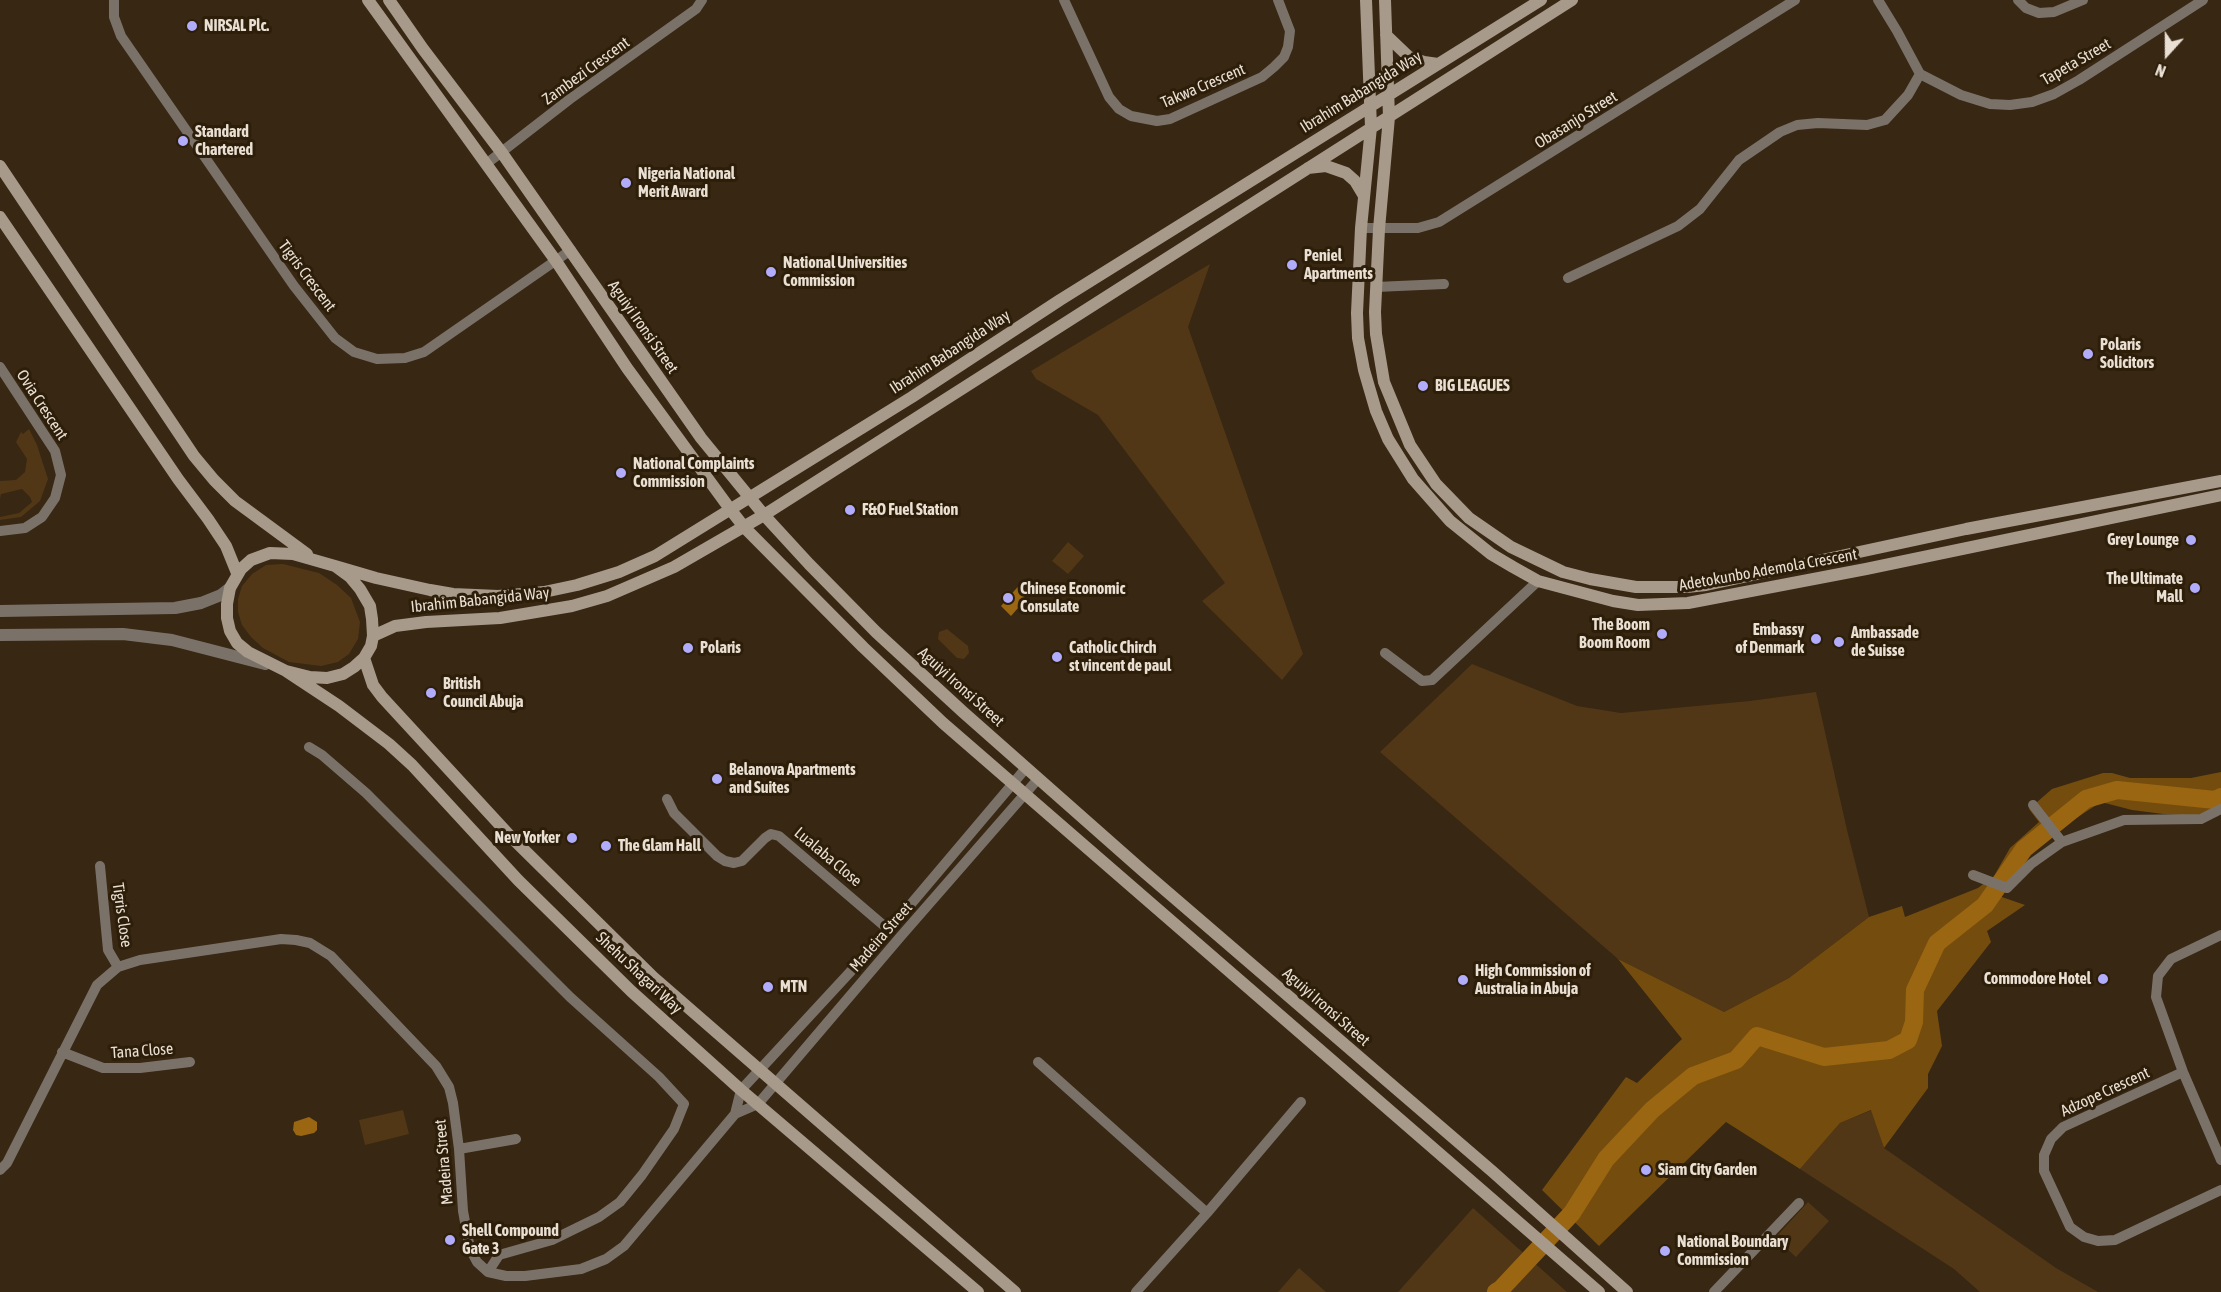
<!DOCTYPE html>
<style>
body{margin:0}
#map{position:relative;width:2221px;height:1292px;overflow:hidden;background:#372713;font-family:"Asap Condensed",sans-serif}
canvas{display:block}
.north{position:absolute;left:2137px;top:24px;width:60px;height:60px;-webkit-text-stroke:4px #2d1e09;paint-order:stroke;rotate:201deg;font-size:16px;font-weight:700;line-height:24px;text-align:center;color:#e9dfd3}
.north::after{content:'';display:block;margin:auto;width:21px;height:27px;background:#e9dfd3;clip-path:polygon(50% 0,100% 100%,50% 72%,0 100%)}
</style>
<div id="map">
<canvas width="2221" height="1292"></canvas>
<div class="north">N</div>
</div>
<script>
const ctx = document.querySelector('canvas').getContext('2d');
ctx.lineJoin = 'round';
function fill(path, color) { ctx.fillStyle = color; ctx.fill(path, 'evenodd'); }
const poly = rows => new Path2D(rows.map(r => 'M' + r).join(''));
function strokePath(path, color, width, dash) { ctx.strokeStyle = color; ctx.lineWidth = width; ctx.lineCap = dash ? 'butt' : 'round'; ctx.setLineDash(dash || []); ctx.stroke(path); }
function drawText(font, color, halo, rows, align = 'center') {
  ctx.font = font + ' "Asap Condensed",sans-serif'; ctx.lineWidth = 6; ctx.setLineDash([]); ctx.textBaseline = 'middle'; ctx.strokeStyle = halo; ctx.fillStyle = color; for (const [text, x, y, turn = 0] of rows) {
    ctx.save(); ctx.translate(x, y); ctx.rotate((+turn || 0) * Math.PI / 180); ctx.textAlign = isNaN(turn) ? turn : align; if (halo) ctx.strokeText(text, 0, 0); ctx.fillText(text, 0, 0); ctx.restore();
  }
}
const green = poly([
 [1210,264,1188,327,1303,654,1282,680,1202,601,1225,583,1098,415,1036,379,1031,371],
 [29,429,37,445,48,479,40,501,21,517,0,520,0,517,19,513,32,502,30,497,22,489,1,494,0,499,0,481,16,480,25,472,27,459,16,442,21,432,23,434],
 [1068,542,1084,556,1068,574,1052,561],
 [283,564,319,573,337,585,351,598,360,622,358,639,349,654,338,662,321,666,289,662,263,648,251,637,242,625,238,612,238,599,242,586,252,574,266,565],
 [947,629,968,646,969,653,964,659,957,658,938,639,939,632],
 [1472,664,1577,706,1621,713,1750,701,1816,692,1847,830,1869,917,1789,978,1724,1012,1618,959,1380,752],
 [403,1110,409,1134,365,1145,359,1120],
 [1872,1110,1884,1148,2056,1268,2098,1292,1980,1292,1954,1269,1800,1169,1840,1123],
 [1808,1202,1829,1221,1796,1257,1775,1238],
 [1473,1208,1567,1292,1398,1292],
 [1299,1268,1326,1292,1278,1292]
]);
const forest = poly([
 [2221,772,2221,806,2195,816,2163,814,2132,810,2101,802,2024,852,2002,886,1999,896,2025,905,1987,931,1991,942,1937,1011,1942,1046,1928,1074,1928,1088,1884,1148,1871,1110,1840,1123,1800,1169,1726,1122,1599,1246,1542,1190,1626,1077,1637,1083,1682,1039,1618,959,1724,1012,1789,978,1869,917,1902,906,1905,917,1978,888,1994,876,2010,848,2039,822,2029,809,2052,789,2103,773,2112,773,2130,778,2191,778]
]);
const water = poly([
 [1022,582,1033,591,1011,616,1001,606],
 [309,1117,317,1122,317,1130,314,1133,301,1136,296,1135,293,1130,294,1122]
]);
const river = poly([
 [1496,1292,1501,1289,1572,1213,1606,1159,1652,1110,1693,1076,1736,1060,1757,1036,1824,1057,1889,1050,1908,1040,1914,1022,1915,990,1937,943,1985,905,2024,849,2086,799,2117,790,2215,800,2221,797]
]);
const minor = poly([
 [114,0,114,17,121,36,294,286,335,338,354,352,377,359,405,358,424,352,571,250],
 [1064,0,1109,97,1119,109,1131,116,1157,121,1170,119,1262,77,1274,67,1284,57,1288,47,1290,31,1278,0],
 [2018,0,2026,8,2039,13,2054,12,2083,0],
 [1920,74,1961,95,1990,104,2010,105,2032,102,2054,94,2079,80,2203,0],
 [486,164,570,99,696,9,702,0],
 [1361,228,1418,228,1439,222,1795,0],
 [1568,278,1678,226,1700,209,1739,160,1780,132,1797,125,1818,123,1867,125,1885,120,1908,95,1920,74,1897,31,1878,0],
 [1376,287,1444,284],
 [0,367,55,451,61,475,55,498,42,517,25,528,0,531],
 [1385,653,1422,681,1432,680,1538,581],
 [309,747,322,755,366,793,570,997,659,1077,684,1104,674,1129,642,1175,620,1202,599,1217,552,1240,499,1255,488,1272],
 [667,799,674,813,717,856,725,861,734,863,742,861,765,838,771,834,779,836,889,930],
 [2033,805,2062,842],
 [100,866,108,950,118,967],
 [1973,875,2007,888,2031,864,2062,842,2124,820,2201,819,2221,809],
 [2221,935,2171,959,2158,976,2156,997,2183,1072,2221,1160],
 [62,1052,103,1068,140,1068,190,1062],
 [1038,1062,1207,1213],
 [2183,1072,2063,1127,2051,1139,2044,1155,2044,1171,2070,1227,2084,1237,2098,1241,2115,1240,2221,1190],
 [735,1114,741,1090,889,930,1026,768],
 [459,1149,516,1139],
 [0,1170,7,1163,97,985,118,967,140,960,281,939,296,940,310,943,331,956,436,1066,449,1087,453,1103,459,1149,463,1211,470,1249,477,1262,488,1272,506,1276,525,1276,581,1269,606,1259,624,1246,735,1114,758,1104,901,936,1038,779],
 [1136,1292,1207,1213,1301,1102],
 [1714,1292,1799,1203]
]);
const tertiary = poly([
 [0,611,175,608,201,603,221,595,230,588],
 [0,635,123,634,172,640,265,664]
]);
const secondary = poly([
 [368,0,556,261,627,368,730,509,744,527,863,647,943,723,1599,1292],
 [389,0,423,49,502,153,701,438,764,515,809,564,876,632,963,712,1143,871,1493,1172,1627,1292],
 [1366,0,1371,127,1361,228,1357,313,1358,338,1364,370,1376,411,1388,439,1413,479,1450,521,1491,554,1513,567,1538,581,1613,601,1638,605,1688,603,1866,569,2221,495],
 [1385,0,1389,117,1379,229,1375,312,1376,334,1384,382,1410,445,1436,484,1469,518,1511,547,1563,572,1590,579,1636,587,1687,587,1706,585,1966,529,2221,481],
 [1386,35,1409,57,1424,62,1438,64],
 [0,166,194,456,214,480,235,501,307,554],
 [1308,168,1326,166,1346,173,1355,181,1364,196],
 [0,217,178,479,208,519,226,546,237,573],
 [335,566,376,578,430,590,453,594,498,596,544,592,577,585,619,572,655,556,912,397,1060,300,1541,0],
 [373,636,395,626,426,622,500,618,572,606,607,596,674,567,764,515,1572,0],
 [364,658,373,685,382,697,511,837,653,977,1015,1292],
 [286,671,310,677,327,678,343,674,354,667,364,658,371,646,373,636,372,619,370,606,360,589,350,577,335,566,293,554,270,553,251,560,241,569,230,588,227,604,227,618,230,631,237,643,248,652,286,671,339,706,389,744,412,765,518,880,631,991,741,1090,978,1292]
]);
const markers = [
 [192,26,6,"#b1adfa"],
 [183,141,6,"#b1adfa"],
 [626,183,6,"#b1adfa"],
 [1292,265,6,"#b1adfa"],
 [771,272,6,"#b1adfa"],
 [2088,354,6,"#b1adfa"],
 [1423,386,6,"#b1adfa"],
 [621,473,6,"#b1adfa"],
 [850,510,6,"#b1adfa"],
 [2191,540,6,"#b1adfa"],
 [2195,588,6,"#b1adfa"],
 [1008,598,6,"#b1adfa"],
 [1662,634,6,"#b1adfa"],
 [1816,639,6,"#b1adfa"],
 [1839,642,6,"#b1adfa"],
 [688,648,6,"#b1adfa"],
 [1057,657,6,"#b1adfa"],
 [431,693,6,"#b1adfa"],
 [717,779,6,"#b1adfa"],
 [572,838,6,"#b1adfa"],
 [606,846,6,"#b1adfa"],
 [2103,979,6,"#b1adfa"],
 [1463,980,6,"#b1adfa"],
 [768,987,6,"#b1adfa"],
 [1646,1170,6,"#b1adfa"],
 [450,1240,6,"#b1adfa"],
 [1665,1251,6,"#b1adfa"]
];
const poiNames = [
 ["NIRSAL Plc.",204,26],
 ["Standard",195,132],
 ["Chartered",195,150],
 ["Nigeria National",638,174],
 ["Merit Award",638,192],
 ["Peniel",1304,256],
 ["Apartments",1304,274],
 ["National Universities",783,263],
 ["Commission",783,281],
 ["Polaris",2100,345],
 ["Solicitors",2100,363],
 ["BIG LEAGUES",1435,386],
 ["National Complaints",633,464],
 ["Commission",633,482],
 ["F&O Fuel Station",862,510],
 ["Grey Lounge",2179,540,"right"],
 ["The Ultimate",2183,579,"right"],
 ["Mall",2183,597,"right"],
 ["Chinese Economic",1020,589],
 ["Consulate",1020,607],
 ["The Boom",1650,625,"right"],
 ["Boom Room",1650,643,"right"],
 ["Embassy",1804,630,"right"],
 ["of Denmark",1804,648,"right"],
 ["Ambassade",1851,633],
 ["de Suisse",1851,651],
 ["Polaris",700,648],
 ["Catholic Chirch",1069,648],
 ["st vincent de paul",1069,666],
 ["British",443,684],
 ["Council Abuja",443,702],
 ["Belanova Apartments",729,770],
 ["and Suites",729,788],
 ["New Yorker",560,838,"right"],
 ["The Glam Hall",618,846],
 ["High Commission of",1475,971],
 ["Australia in Abuja",1475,989],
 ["Commodore Hotel",2091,979,"right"],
 ["MTN",780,987],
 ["Siam City Garden",1658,1170],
 ["Shell Compound",462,1231],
 ["Gate 3",462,1249],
 ["National Boundary",1677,1242],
 ["Commission",1677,1260]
];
const streetNames = [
 ["Tapeta Street",2076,62,-30],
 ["Zambezi Crescent",586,71,-36],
 ["Takwa Crescent",1203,86,-23],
 ["Ibrahim Babangida Way",1361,92,-32],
 ["Obasanjo Street",1576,120,-32],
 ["Tigris Crescent",307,276,53],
 ["Aguiyi Ironsi Street",643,327,55],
 ["Ibrahim Babangida Way",950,352,-33],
 ["Ovia Crescent",42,405,57],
 ["Adetokunbo Ademola Crescent",1768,570,-10],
 ["Ibrahim Babangida Way",480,600,-6],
 ["Aguiyi Ironsi Street",961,687,42],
 ["Lualaba Close",828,857,40],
 ["Tigris Close",122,915,82],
 ["Madeira Street",881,937,-49],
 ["Shehu Shagari Way",639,973,43],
 ["Aguiyi Ironsi Street",1326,1007,41],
 ["Tana Close",142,1051,-4],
 ["Adzope Crescent",2105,1092,-25],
 ["Madeira Street",444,1162,-95]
];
fill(green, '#513715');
fill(forest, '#744d0e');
fill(water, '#9b6611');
strokePath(river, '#9b6611', 18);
strokePath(minor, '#7a7268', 10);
strokePath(tertiary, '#7a7268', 12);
strokePath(secondary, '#a79a8a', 12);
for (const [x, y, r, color] of markers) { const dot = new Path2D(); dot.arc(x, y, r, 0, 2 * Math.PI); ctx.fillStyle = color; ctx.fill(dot); strokePath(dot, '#2d1e09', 2); }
drawText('bold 16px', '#e9dfd3', '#2d1e09', poiNames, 'left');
drawText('16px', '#e9dfd3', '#2d1e09', streetNames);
</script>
